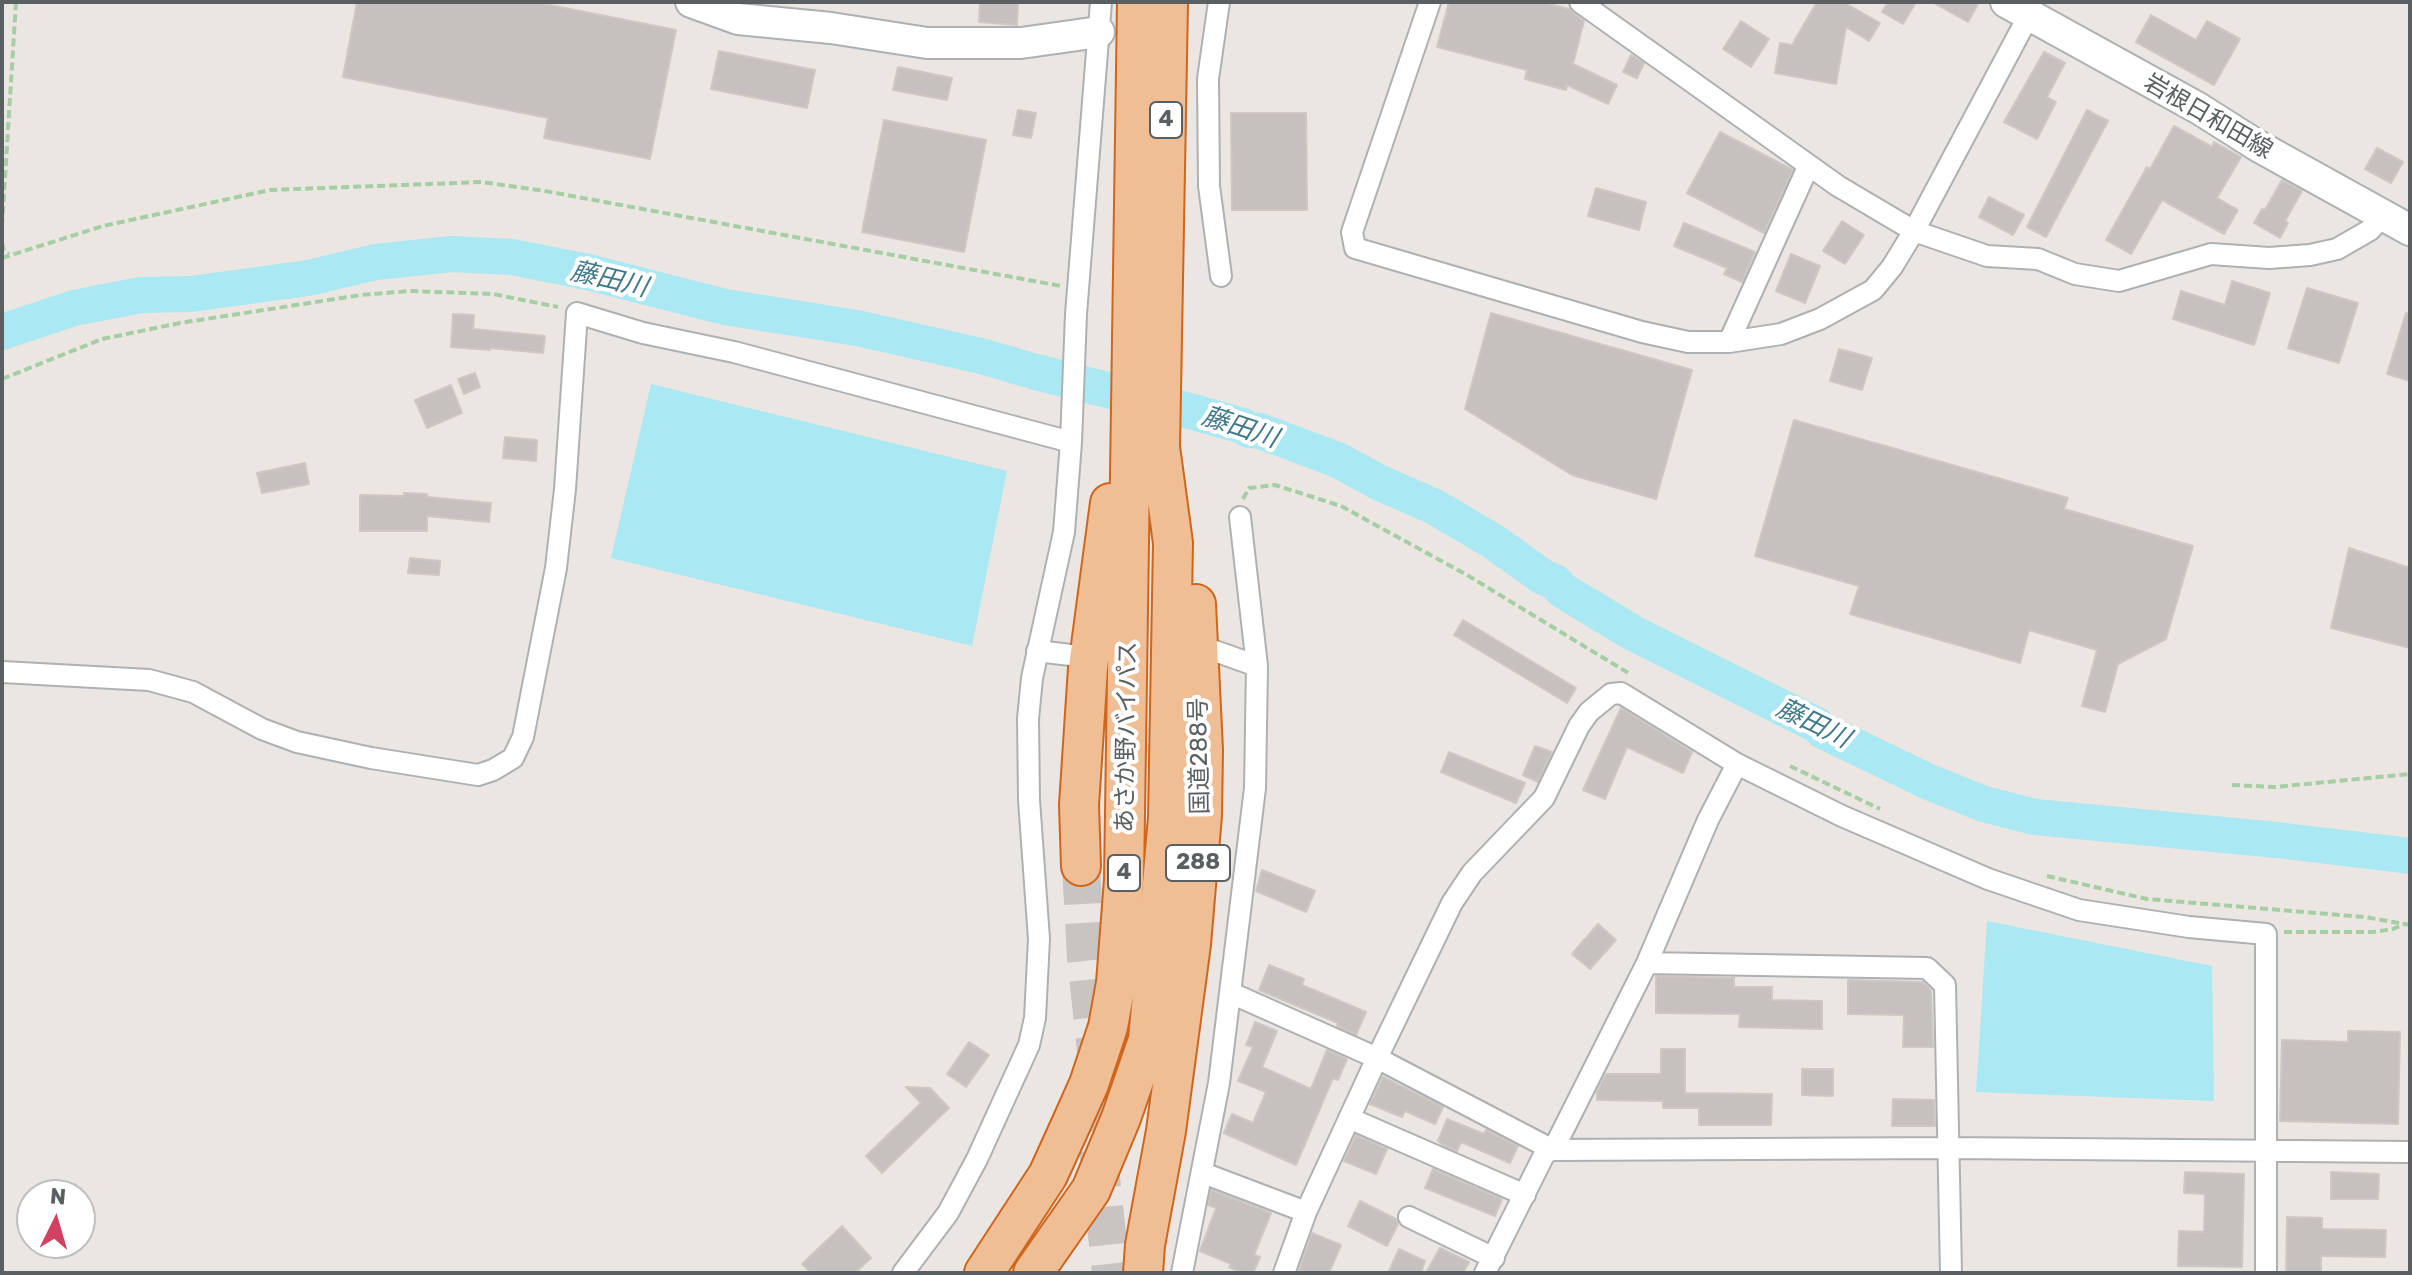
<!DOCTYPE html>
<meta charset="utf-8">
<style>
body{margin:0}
#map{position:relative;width:2412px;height:1275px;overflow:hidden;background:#ebe6e2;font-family:Rubik,sans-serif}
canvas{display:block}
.frame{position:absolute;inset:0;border:4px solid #5a5f61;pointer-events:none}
.north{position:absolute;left:16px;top:1179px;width:80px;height:80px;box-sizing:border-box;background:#fff;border:2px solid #bdbfc0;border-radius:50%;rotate:5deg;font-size:22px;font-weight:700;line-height:32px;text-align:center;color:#5a5f61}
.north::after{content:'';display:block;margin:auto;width:28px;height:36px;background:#d2415f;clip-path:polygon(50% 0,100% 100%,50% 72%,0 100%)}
</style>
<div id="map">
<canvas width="2412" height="1275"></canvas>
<div class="frame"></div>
<div class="north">N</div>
</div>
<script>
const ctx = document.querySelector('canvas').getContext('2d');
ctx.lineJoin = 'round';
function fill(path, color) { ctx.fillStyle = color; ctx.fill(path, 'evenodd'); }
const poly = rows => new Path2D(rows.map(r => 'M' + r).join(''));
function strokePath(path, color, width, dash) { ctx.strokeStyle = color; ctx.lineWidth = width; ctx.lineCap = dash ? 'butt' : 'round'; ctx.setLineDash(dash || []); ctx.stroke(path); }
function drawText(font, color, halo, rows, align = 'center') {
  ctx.font = font + ' Rubik,"Noto Sans JP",sans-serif'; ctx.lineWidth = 8; ctx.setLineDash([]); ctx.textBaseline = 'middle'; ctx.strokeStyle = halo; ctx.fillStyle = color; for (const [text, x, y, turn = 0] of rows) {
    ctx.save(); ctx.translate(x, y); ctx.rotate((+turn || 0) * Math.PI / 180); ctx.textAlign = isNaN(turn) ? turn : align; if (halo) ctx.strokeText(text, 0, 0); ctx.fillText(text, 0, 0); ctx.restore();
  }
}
const water = poly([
 [651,384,1007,471,972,646,611,558],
 [1987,921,2212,966,2214,1101,1976,1092]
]);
const river = poly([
 [2,332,74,308,141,295,191,294,308,278,376,262,452,254,512,257,588,272,725,307,857,328,981,356,1036,372,1179,408,1243,426,1249,430,1260,431,1338,460,1378,482,1435,507,1494,542,1543,577,1555,582,1562,590,1633,633,1817,725,1823,731,1929,782,1984,804,2035,817,2277,840,2410,856]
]);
const building = poly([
 [357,2,535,2,676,30,650,159,544,138,548,118,343,77,357,2],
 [980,2,1018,2,1017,25,979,22,980,2],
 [1449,2,1542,2,1569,9,1584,21,1573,64,1617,85,1608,104,1567,85,1566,90,1525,79,1527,70,1437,47,1449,2],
 [1817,2,1843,2,1880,23,1869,41,1846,27,1836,84,1775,73,1780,43,1792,45,1817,2],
 [1888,2,1916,2,1903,24,1882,12,1888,2],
 [1932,2,1979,2,1968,22,1932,2],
 [2151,15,2196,40,2207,21,2240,39,2214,85,2136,42,2151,15],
 [1741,21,1769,39,1751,67,1723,49,1741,21],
 [719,51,815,70,807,108,711,89,719,51],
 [2044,52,2065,63,2047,97,2056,102,2037,139,2004,122,2044,52],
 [1631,55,1644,63,1637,78,1623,72,1631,55],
 [898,67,952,78,947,100,893,90,898,67],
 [1018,110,1036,113,1031,138,1013,135,1018,110],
 [2087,110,2108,121,2046,237,2027,227,2087,110],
 [1231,113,1306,113,1307,210,1232,210,1231,113],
 [884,120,986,140,964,252,862,232,884,120],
 [2174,126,2212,147,2214,142,2241,157,2217,198,2238,210,2224,234,2162,200,2131,254,2106,240,2147,167,2150,169,2174,126],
 [1720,132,1793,170,1764,233,1687,193,1720,132],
 [2377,148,2403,162,2391,183,2365,169,2377,148],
 [2282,180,2302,191,2285,221,2288,223,2280,238,2254,223,2262,209,2265,210,2282,180],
 [1596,188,1646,202,1639,230,1588,216,1596,188],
 [1989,197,2024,215,2013,235,1979,217,1989,197],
 [1842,221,1864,235,1845,264,1823,251,1842,221],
 [1684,223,1755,252,1742,282,1724,274,1727,268,1674,246,1684,223],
 [1791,254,1820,266,1805,303,1776,291,1791,254],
 [2232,281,2270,293,2254,345,2173,319,2181,291,2225,305,2232,281],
 [2307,288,2358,303,2339,363,2288,348,2307,288],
 [1491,313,1692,370,1656,499,1572,475,1465,409,1491,313],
 [2406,313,2410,314,2410,381,2387,374,2406,313],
 [453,314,474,315,473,329,545,336,543,353,490,348,490,350,451,347,453,314],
 [1839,349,1872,358,1862,390,1830,381,1839,349],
 [475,373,480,387,464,394,458,379,475,373],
 [451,385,462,413,427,428,415,400,451,385],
 [1794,420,2068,498,2064,509,2193,546,2166,639,2118,664,2105,712,2082,706,2097,650,2029,630,2020,663,1850,614,1859,586,1755,556,1794,420],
 [505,437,537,440,536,461,503,458,505,437],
 [305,463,309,484,262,493,257,473,305,463],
 [404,493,427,494,427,497,491,503,489,522,427,516,427,531,360,531,360,495,404,496,404,493],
 [2349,548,2410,568,2410,648,2331,628,2349,548],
 [410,558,440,561,439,575,408,573,410,558],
 [1463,620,1576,688,1567,703,1454,635,1463,620],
 [1621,708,1692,752,1683,773,1627,747,1605,799,1583,790,1621,708],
 [1535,746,1552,752,1538,782,1523,775,1535,746],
 [1449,752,1525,783,1516,803,1441,772,1449,752],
 [1262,870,1315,891,1306,912,1256,891,1262,870],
 [1598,924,1616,940,1590,969,1572,954,1598,924],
 [1269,965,1304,979,1302,985,1366,1012,1356,1035,1337,1026,1338,1023,1259,990,1269,965],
 [1656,976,1734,978,1734,987,1772,987,1772,1000,1822,1001,1822,1029,1739,1027,1740,1014,1656,1013,1656,976],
 [1848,980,1923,982,1931,990,1933,1047,1903,1047,1904,1015,1848,1014,1848,980],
 [1255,1022,1277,1031,1262,1067,1311,1089,1327,1050,1347,1059,1338,1080,1333,1078,1296,1165,1224,1133,1232,1114,1253,1123,1266,1092,1238,1081,1253,1047,1246,1045,1255,1022],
 [2348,1031,2400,1032,2398,1124,2280,1121,2282,1040,2348,1042,2348,1031],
 [969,1042,989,1055,966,1087,947,1074,969,1042],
 [1661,1049,1685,1049,1685,1093,1772,1094,1771,1125,1699,1125,1699,1108,1663,1108,1663,1101,1597,1100,1597,1092,1606,1074,1661,1074,1661,1049],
 [1802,1069,1833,1069,1833,1096,1802,1095,1802,1069],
 [1383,1077,1443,1107,1435,1124,1405,1111,1402,1117,1370,1104,1383,1077],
 [906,1087,930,1088,949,1108,882,1173,866,1156,921,1103,906,1087],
 [1893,1099,1934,1100,1935,1126,1892,1126,1893,1099],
 [1447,1119,1484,1134,1486,1130,1518,1146,1510,1163,1461,1142,1457,1151,1443,1145,1438,1141,1447,1119],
 [1356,1135,1387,1149,1376,1174,1344,1161,1356,1135],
 [1433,1169,1502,1199,1495,1216,1425,1188,1433,1169],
 [2185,1172,2244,1174,2242,1267,2178,1266,2179,1231,2204,1232,2205,1194,2184,1193,2185,1172],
 [2331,1172,2379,1174,2378,1199,2331,1199,2331,1172],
 [1211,1190,1271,1213,1254,1255,1260,1257,1253,1273,1243,1273,1229,1267,1231,1264,1200,1251,1216,1208,1208,1205,1211,1190],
 [1360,1201,1396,1219,1398,1224,1387,1246,1348,1226,1360,1201],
 [2287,1217,2322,1218,2322,1229,2386,1230,2385,1257,2321,1256,2321,1273,2286,1273,2287,1217],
 [842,1226,871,1258,855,1273,811,1273,802,1264,842,1226],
 [1312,1233,1341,1245,1329,1273,1306,1273,1299,1270,1312,1233],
 [1440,1248,1469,1262,1463,1273,1426,1273,1440,1248],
 [1399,1249,1425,1261,1421,1273,1388,1273,1399,1249]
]);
const highwayTunnel = poly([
 [1081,866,1086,957,1097,1061,1098,1149,1111,1273]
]);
const path = poly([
 [2,226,16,2],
 [2,243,4,250,9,254],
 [2,258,103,226,270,190,482,182,545,191,1061,286],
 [2,379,102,339,180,323,361,295,410,291,493,294,558,307],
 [1243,499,1249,488,1275,485,1341,506,1467,575,1630,674],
 [1790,766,1880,809],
 [2232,785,2275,787,2410,774],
 [2047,876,2147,899,2365,917,2410,925],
 [2284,932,2373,932,2393,929,2404,924]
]);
const street = poly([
 [1219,2,1208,79,1209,186,1221,276],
 [1430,2,1352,232,1355,248,1642,332,1688,342,1729,342,1781,334,1820,319,1873,290,1892,267,1914,231,2029,15],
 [1580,2,1838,186,1914,231,1987,256,2038,259,2075,274,2119,281,2211,254,2269,258,2310,255,2337,249,2370,230,2384,215],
 [1729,342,1808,167],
 [1037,651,1079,656],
 [1215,651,1257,666],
 [2,672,149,680,193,692,262,729,297,742,371,758,478,775,493,770,513,758,523,737,556,568,565,489,577,313,643,333,734,352,1071,442],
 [1647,963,1927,968,1945,985,1951,1273],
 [1231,993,1377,1058,1553,1150,1950,1148,2410,1152],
 [1349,1118,1525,1195],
 [1203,1173,1306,1212],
 [1409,1217,1494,1258],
 [903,1273,948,1213,977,1159,1029,1045,1035,1018,1039,939,1029,800,1028,719,1032,678,1064,532,1071,442,1076,314,1101,2],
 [1182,1273,1219,1083,1255,788,1257,666,1240,517],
 [1284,1273,1306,1212,1377,1058,1452,903,1472,873,1544,798,1579,726,1589,712,1611,694,1621,693,1737,764,1842,816,1988,879,2079,910,2189,927,2266,934,2266,1273],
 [1485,1273,1545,1153,1553,1150,1647,963,1708,820,1737,764]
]);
const secondary = poly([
 [691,2,738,19,831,28,927,43,1021,43,1099,32],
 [2006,2,2198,108,2258,146,2410,230]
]);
const highway = poly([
 [1081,866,1079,805,1088,668,1110,503],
 [984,1273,1048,1175,1068,1131,1089,1084,1108,1027,1116,983,1124,880,1137,2],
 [1033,1273,1091,1190,1121,1118,1148,1040,1168,818,1173,543,1160,447,1168,2],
 [1143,1273,1145,1245,1166,1131,1191,944,1202,815,1203,750,1196,604]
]);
const shields = [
 [1166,120,32],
 [1198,863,64],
 [1124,873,32]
];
const shieldNames = [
 ["4",1166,120],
 ["288",1198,863],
 ["4",1124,873]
];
const streetNames = [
 ["岩根日和田線",2208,117,30],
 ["あさか野バイパス",1127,737,-89],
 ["国道288号",1200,756,-91]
];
const waterNames = [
 ["藤田川",609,280,13],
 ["藤田川",1240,428,18],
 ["藤田川",1813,724,26]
];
fill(water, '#aae8f3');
strokePath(river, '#aae8f3', 36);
fill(building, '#c6c1bf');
strokePath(building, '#cfc7c1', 2);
strokePath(highwayTunnel, '#c7c4c2', 38, [38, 19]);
strokePath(street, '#adb1b3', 24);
strokePath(secondary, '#acb1b3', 34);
strokePath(highway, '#d0651c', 42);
strokePath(path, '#a5cea5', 4, [8, 4]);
strokePath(street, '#fff', 20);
strokePath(secondary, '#fff', 30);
strokePath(highway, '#efbe95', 38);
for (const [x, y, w] of shields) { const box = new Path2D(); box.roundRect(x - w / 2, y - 18, w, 36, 6); ctx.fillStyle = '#fff'; ctx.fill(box); strokePath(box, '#5a5f61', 2); }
drawText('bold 22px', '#5a5f61', null, shieldNames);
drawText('24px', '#5a5f61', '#fff', streetNames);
drawText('italic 26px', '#40798a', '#fff', waterNames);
</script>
